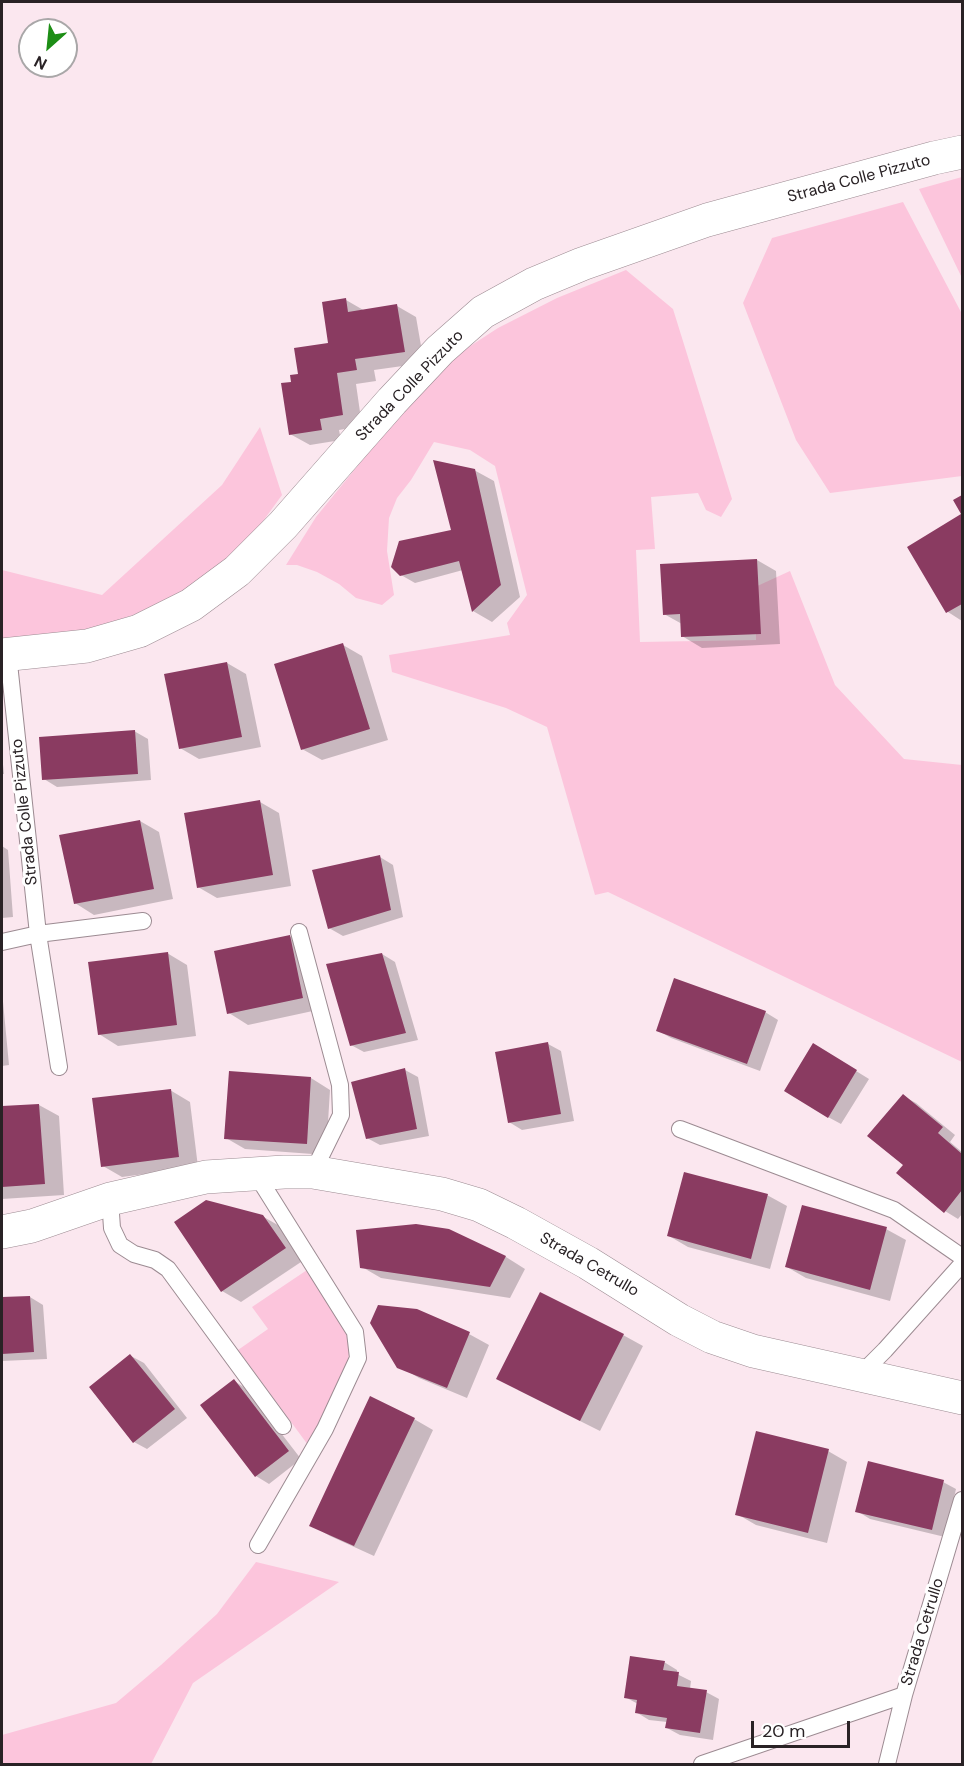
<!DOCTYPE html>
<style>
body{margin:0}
#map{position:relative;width:964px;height:1766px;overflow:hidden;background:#fbe7ef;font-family:"DM Sans",sans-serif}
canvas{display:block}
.frame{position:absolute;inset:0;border:3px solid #292225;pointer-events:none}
.north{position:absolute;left:18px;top:18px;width:60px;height:60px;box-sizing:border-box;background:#fff;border:2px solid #a9a7a8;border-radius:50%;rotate:207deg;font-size:16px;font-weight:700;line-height:24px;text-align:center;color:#292225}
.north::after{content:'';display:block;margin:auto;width:21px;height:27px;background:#1d8e16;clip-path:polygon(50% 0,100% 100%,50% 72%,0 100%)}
.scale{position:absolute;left:751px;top:1721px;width:99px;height:27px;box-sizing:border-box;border:3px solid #292225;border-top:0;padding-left:8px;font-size:18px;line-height:21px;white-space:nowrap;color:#292225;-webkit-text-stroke:4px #fff;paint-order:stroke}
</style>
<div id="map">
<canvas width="964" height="1766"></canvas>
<div class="frame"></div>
<div class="north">N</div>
<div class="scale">20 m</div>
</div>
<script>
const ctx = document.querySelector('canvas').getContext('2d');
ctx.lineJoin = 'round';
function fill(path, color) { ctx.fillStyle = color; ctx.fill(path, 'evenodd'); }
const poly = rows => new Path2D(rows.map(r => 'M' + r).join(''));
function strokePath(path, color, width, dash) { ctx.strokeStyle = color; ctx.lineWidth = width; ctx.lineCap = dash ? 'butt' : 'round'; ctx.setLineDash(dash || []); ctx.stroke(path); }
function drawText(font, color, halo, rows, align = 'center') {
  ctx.font = font + ' "DM Sans",sans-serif'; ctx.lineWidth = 6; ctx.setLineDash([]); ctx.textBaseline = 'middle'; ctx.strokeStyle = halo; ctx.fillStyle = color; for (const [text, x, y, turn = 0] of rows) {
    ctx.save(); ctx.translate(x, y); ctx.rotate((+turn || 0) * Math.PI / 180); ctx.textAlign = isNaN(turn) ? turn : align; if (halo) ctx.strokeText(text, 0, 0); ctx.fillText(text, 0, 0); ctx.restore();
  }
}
const green = poly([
 [962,177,962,278,919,189],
 [903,202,962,314,962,476,830,493,796,440,743,303,772,238],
 [626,270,673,309,732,499,721,517,706,510,698,493,651,497,655,549,636,550,640,642,756,640,755,587,790,571,835,685,904,759,962,765,962,1062,608,892,595,895,547,727,506,708,392,672,389,655,510,635,507,623,527,595,495,466,470,450,434,442,411,480,397,498,389,518,387,551,394,595,382,605,356,598,339,584,317,572,297,565,286,565,316,517,438,367,498,328,557,298],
 [260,427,282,495,245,546,176,600,38,648,2,646,2,570,102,595,222,485],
 [310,1268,324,1288,351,1343,346,1371,308,1445,238,1350,268,1329,252,1307],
 [256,1562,339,1582,193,1683,151,1764,2,1764,2,1735,116,1703,161,1665,217,1614]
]);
const shadow = poly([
 [346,300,365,311,397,306,416,317,424,363,374,370,376,381,356,384,362,426,339,430,341,440,310,445,290,434,293,383,330,344],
 [474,470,494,481,520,597,492,622,473,611,463,570,415,583,401,575,453,531],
 [962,515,962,621,948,612,909,547],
 [757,560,776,571,780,644,702,648,682,636,682,624,664,614],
 [343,645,362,656,388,740,322,760,302,749],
 [227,663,246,674,261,747,199,759,180,748],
 [134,731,148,739,151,780,57,787,44,779],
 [2,755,4,774,2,774],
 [260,802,279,813,291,886,217,898,198,887],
 [140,821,159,832,173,899,94,915,75,903],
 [2,846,8,850,13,917,2,918],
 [380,857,393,865,403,917,343,936,329,928],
 [289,936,309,947,322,1009,248,1025,229,1013],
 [167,953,187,965,196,1036,118,1046,99,1034],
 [382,954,395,962,418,1040,364,1052,351,1045],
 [2,991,9,1065,2,1066],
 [765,1012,778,1020,760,1071,671,1038,657,1030],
 [548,1044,561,1051,574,1121,522,1130,509,1122],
 [827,1053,869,1079,841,1124,828,1117],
 [405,1070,418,1077,429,1136,380,1145,367,1138],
 [230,1073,311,1078,330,1090,326,1155,245,1149,226,1138],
 [170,1090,190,1102,198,1167,122,1177,103,1166],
 [903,1096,916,1103,955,1135,950,1142,962,1152,962,1214,958,1219,945,1211,905,1165],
 [39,1105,59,1116,64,1195,2,1199,2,1107],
 [767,1195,787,1206,770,1269,688,1247,669,1236],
 [262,1216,283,1228,304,1260,241,1302,222,1291],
 [886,1229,906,1240,890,1301,806,1278,787,1267],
 [449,1231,506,1257,525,1269,510,1298,381,1278,362,1267],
 [30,1297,43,1305,47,1359,2,1361,2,1299],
 [469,1334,489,1345,467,1398,419,1378,399,1366],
 [623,1335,643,1346,600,1431,518,1390],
 [131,1356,144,1363,187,1418,147,1449,134,1442],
 [234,1381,247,1389,301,1459,269,1484,256,1476],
 [414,1419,433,1430,374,1556,330,1536,311,1525],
 [828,1451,847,1462,827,1543,756,1525,737,1514],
 [943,1482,956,1489,945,1537,870,1519,857,1511],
 [664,1662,677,1670,677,1674,691,1681,690,1689,706,1692,719,1699,713,1740,680,1735,667,1728,667,1722,649,1720,636,1712,638,1704,625,1697]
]);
const building = poly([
 [346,298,348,312,397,304,405,352,355,359,357,370,337,373,343,415,320,419,322,430,289,435,281,383,291,382,290,375,298,374,294,348,328,343,322,302],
 [433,460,475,469,501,585,472,612,459,561,400,576,391,567,399,541,451,530],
 [962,495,962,604,946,613,907,547,961,514,953,500],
 [757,559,761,634,681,637,680,614,663,615,660,564],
 [343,643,370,729,301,750,274,664],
 [227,662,242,737,179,749,164,674],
 [135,730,138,774,42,780,39,737],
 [260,800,273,875,197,888,184,813],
 [140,820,154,889,74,904,59,835],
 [380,855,391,910,328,929,312,870],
 [290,935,303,998,227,1014,214,951],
 [168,952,177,1025,98,1035,88,962],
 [382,953,406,1033,350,1046,326,964],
 [674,978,766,1011,747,1064,656,1031],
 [548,1042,561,1114,508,1123,495,1052],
 [813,1043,857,1070,828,1118,784,1091],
 [405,1068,417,1129,366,1139,351,1082],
 [229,1071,311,1077,307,1144,224,1139],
 [171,1089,179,1157,101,1167,92,1098],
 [903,1094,943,1127,938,1133,962,1154,962,1190,944,1213,896,1173,903,1165,867,1136],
 [39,1104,45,1184,2,1187,2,1106],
 [684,1172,768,1194,751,1259,667,1236],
 [206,1200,263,1215,286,1248,221,1292,174,1222],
 [802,1205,887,1227,870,1290,785,1267],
 [416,1224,449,1229,506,1256,490,1287,360,1268,356,1230],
 [540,1292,624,1334,580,1421,496,1379],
 [30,1296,34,1352,2,1354,2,1297],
 [378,1305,417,1309,470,1332,447,1388,397,1368,370,1323],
 [130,1354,175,1409,133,1443,89,1387],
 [234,1379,289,1451,255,1477,200,1405],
 [370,1396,415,1418,354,1546,309,1526],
 [756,1431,829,1449,808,1533,735,1515],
 [868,1461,944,1480,932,1530,855,1512],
 [630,1656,665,1661,663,1670,679,1672,677,1686,707,1690,700,1733,665,1728,667,1718,635,1713,637,1700,624,1698]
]);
const lane = poly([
 [8,654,38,934,59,1067],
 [299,932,340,1085,341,1115,313,1172],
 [2,942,38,934,143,921],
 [680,1129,894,1210,962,1257],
 [256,1174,355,1332,358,1358,325,1429,258,1545],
 [110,1199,112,1228,120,1245,134,1254,155,1260,168,1269,283,1426],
 [859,1376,885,1350,962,1264],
 [702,1764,904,1695],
 [887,1764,904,1695,962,1500]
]);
const street = poly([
 [2,655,87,646,139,631,191,605,237,571,283,525,392,401,440,350,483,312,534,284,582,264,707,220,934,158,962,152],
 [2,1232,32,1226,110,1199,206,1177,284,1172,313,1172,442,1194,479,1205,516,1223,588,1263,679,1320,712,1337,753,1351,962,1398]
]);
const streetNames = [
 ["Strada Colle Pizzuto",859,179,-15],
 ["Strada Colle Pizzuto",410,386,-46],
 ["Strada Colle Pizzuto",25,812,-96],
 ["Strada Cetrullo",589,1265,30],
 ["Strada Cetrullo",923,1632,-73]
];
fill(green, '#fcc5dc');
fill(shadow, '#0003');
fill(building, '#8a3b61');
strokePath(lane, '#9c8b92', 18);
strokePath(street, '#9c8b92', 34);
strokePath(lane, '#fff', 16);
strokePath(street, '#fff', 33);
drawText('16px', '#292225', '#fff', streetNames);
</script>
